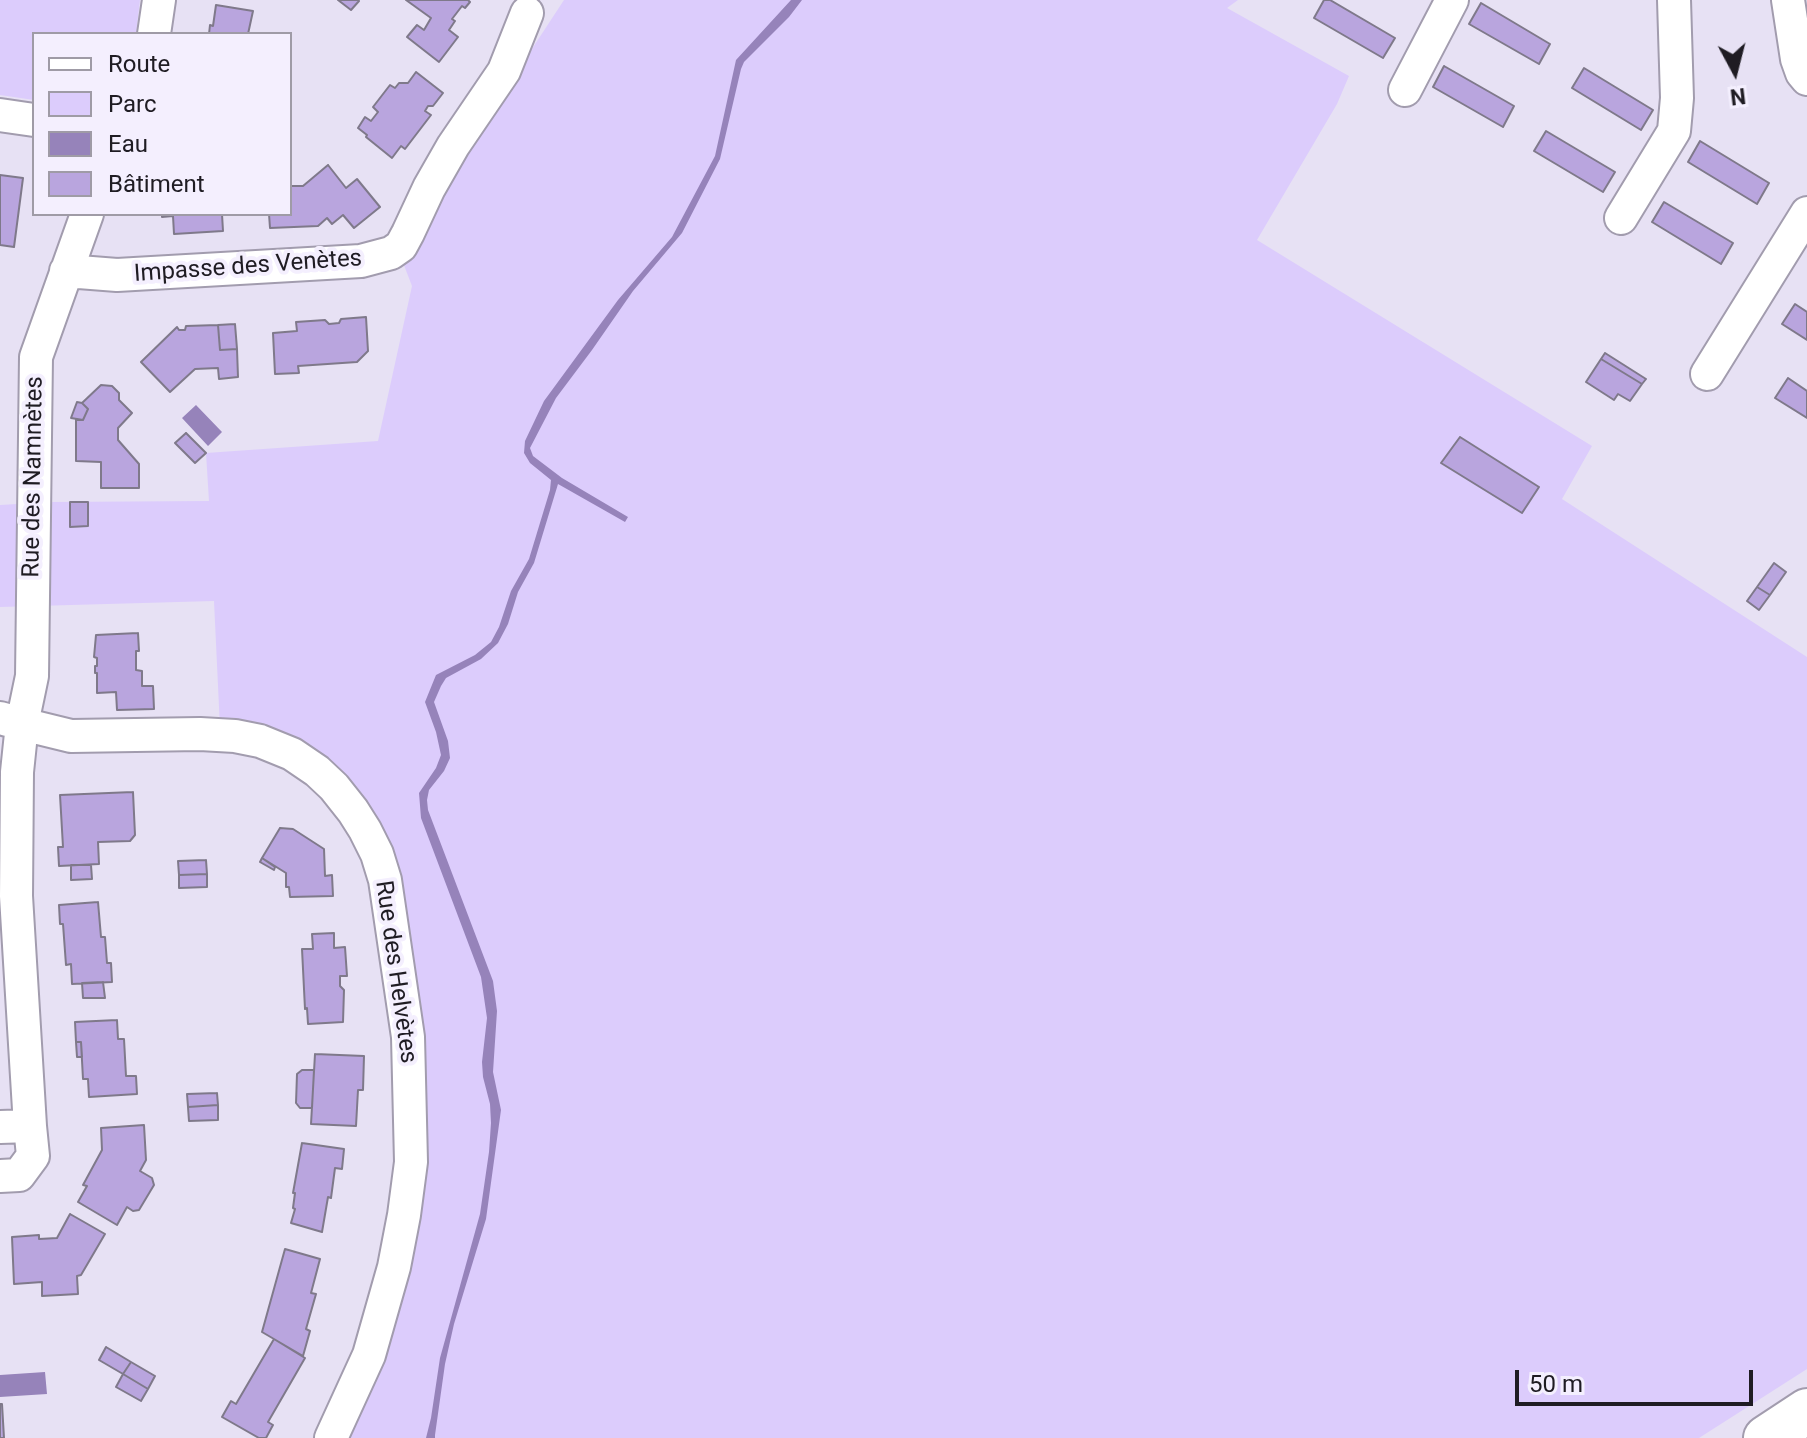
<!DOCTYPE html>
<meta charset="utf-8">
<style>
body{margin:0}
#map{position:relative;width:1807px;height:1438px;overflow:hidden;background:#e7e1f4;font-family:Roboto,sans-serif}
canvas{display:block}
.legend{position:absolute;left:32px;top:32px;width:260px;height:184px;box-sizing:border-box;background:#f4effe;border:2px solid #9f9ba6;margin:0;padding:10px 14px;list-style:none;font-size:24px;color:#1f1c23}
.legend li{display:flex;align-items:center;gap:16px;height:40px}
.legend b{width:40px;border:2px solid #9f9ba6}
.north{position:absolute;left:1695px;top:32px;width:80px;height:80px;-webkit-text-stroke:6px #f4effe;paint-order:stroke;rotate:173deg;font-size:22px;font-weight:700;line-height:32px;text-align:center;color:#1f1c23}
.north::after{content:'';display:block;margin:auto;width:28px;height:36px;background:#1f1c23;clip-path:polygon(50% 0,100% 100%,50% 72%,0 100%)}
.scale{position:absolute;left:1515px;top:1370px;width:238px;height:36px;box-sizing:border-box;border:4px solid #1f1c23;border-top:0;padding-left:10px;font-size:24px;line-height:28px;white-space:nowrap;color:#1f1c23;-webkit-text-stroke:6px #f4effe;paint-order:stroke}
</style>
<div id="map">
<canvas width="1807" height="1438"></canvas>
<ul class="legend">
<li><b style="height:10px;background:#fff"></b>Route</li>
<li><b style="height:22px;background:#dcccfc"></b>Parc</li>
<li><b style="height:22px;background:#9683ba"></b>Eau</li>
<li><b style="height:22px;background:#b9a5de"></b>Bâtiment</li>
</ul>
<div class="north">N</div>
<div class="scale">50 m</div>
</div>
<script>
const ctx = document.querySelector('canvas').getContext('2d');
ctx.lineJoin = 'round';
function fill(path, color) { ctx.fillStyle = color; ctx.fill(path, 'evenodd'); }
const poly = rows => new Path2D(rows.map(r => 'M' + r).join(''));
function strokePath(path, color, width, dash) { ctx.strokeStyle = color; ctx.lineWidth = width; ctx.lineCap = dash ? 'butt' : 'round'; ctx.setLineDash(dash || []); ctx.stroke(path); }
function drawText(font, color, halo, rows, align = 'center') {
  ctx.font = font + ' Roboto,sans-serif'; ctx.lineWidth = 8; ctx.setLineDash([]); ctx.textBaseline = 'middle'; ctx.strokeStyle = halo; ctx.fillStyle = color; for (const [text, x, y, turn = 0] of rows) {
    ctx.save(); ctx.translate(x, y); ctx.rotate((+turn || 0) * Math.PI / 180); ctx.textAlign = isNaN(turn) ? turn : align; if (halo) ctx.strokeText(text, 0, 0); ctx.fillText(text, 0, 0); ctx.restore();
  }
}
const green = poly([
 [0,0,140,0,136,34,34,34,34,100,0,95],
 [564,0,1238,0,1227,8,1349,76,1337,104,1257,240,1592,446,1562,499,1807,657,1807,1369,1699,1438,321,1438,336,1412,383,1261,396,1169,396,1058,372,877,353,832,324,795,302,777,250,752,221,749,214,601,0,607,0,505,51,502,209,501,206,453,378,441,412,286,402,260,446,180]
]);
const water = poly([
 [791,0,802,0,789,17,744,62,741,69,720,159,682,233,633,291,592,350,556,398,530,448,533,456,562,478,628,517,625,522,558,484,534,563,518,592,508,624,498,643,481,659,446,678,441,686,434,702,448,741,450,758,444,771,429,790,427,800,428,810,493,981,497,1011,493,1072,501,1110,486,1219,454,1324,445,1364,435,1435,435,1438,426,1438,431,1418,440,1358,480,1214,489,1152,491,1123,490,1104,483,1077,482,1062,487,1018,481,977,421,818,419,793,436,768,441,755,436,732,425,702,436,675,475,655,491,642,499,627,511,591,529,559,550,490,551,480,530,463,524,453,525,441,544,401,618,300,672,237,715,156,736,60],
 [196,405,222,432,208,446,182,418],
 [45,1372,47,1394,0,1397,0,1375]
]);
const building = poly([
 [338,0,358,0,359,1,351,10,338,0],
 [406,0,468,0,470,2,465,8,462,6,452,19,455,21,449,30,458,37,439,62,407,37,417,25,424,30,431,18,406,0],
 [1324,0,1330,0,1395,38,1383,58,1314,18,1324,0],
 [1481,3,1550,44,1539,64,1469,24,1481,3],
 [216,5,253,11,248,34,209,34,210,25,213,26,216,5],
 [1444,66,1514,106,1503,127,1433,87,1444,66],
 [1584,68,1653,110,1641,130,1572,88,1584,68],
 [416,72,443,93,433,106,428,106,425,111,431,115,405,149,401,146,392,158,366,137,367,135,358,128,365,117,371,121,378,112,373,107,390,85,395,88,399,83,408,83,416,72],
 [1546,131,1615,172,1603,192,1534,151,1546,131],
 [1700,141,1769,183,1757,204,1688,162,1700,141],
 [328,165,346,188,357,179,380,207,354,228,343,215,332,224,327,218,318,226,270,228,269,214,290,214,290,186,303,186,328,165],
 [0,175,23,178,14,247,0,245,0,175],
 [1664,202,1733,243,1721,264,1652,222,1664,202],
 [162,214,222,214,223,231,174,234,173,216,162,217,162,214],
 [1795,304,1807,312,1807,340,1782,324,1795,304],
 [366,317,368,351,357,362,298,366,299,373,275,374,273,333,297,331,296,322,325,320,329,324,339,323,341,319,366,317],
 [235,324,237,349,220,350,218,325,235,324],
 [218,325,220,350,237,349,238,377,219,379,218,368,195,369,170,392,141,362,177,327,179,330,185,330,186,326,218,325],
 [1605,353,1646,379,1642,384,1601,359,1605,353],
 [1601,359,1642,384,1630,401,1618,394,1614,400,1586,382,1601,359],
 [1788,378,1807,391,1807,418,1775,398,1788,378],
 [101,385,112,386,119,393,119,400,132,413,118,428,118,440,139,464,139,488,101,488,101,462,76,461,76,420,83,420,88,409,82,403,101,385],
 [77,402,82,403,88,409,83,420,71,418,77,402],
 [186,433,206,453,195,463,175,443,186,433],
 [1460,437,1539,487,1522,513,1441,463,1460,437],
 [70,502,88,502,88,526,70,527,70,502],
 [1774,563,1786,572,1770,595,1757,587,1774,563],
 [1757,587,1770,595,1759,610,1747,601,1757,587],
 [138,633,139,651,136,651,136,670,142,671,142,686,153,686,154,709,117,710,116,692,97,693,97,673,95,673,95,666,97,666,97,658,94,657,96,635,138,633],
 [133,792,135,835,130,841,98,842,99,864,59,866,58,847,63,847,60,795,133,792],
 [280,828,293,829,324,849,325,876,332,875,333,896,290,897,289,887,286,887,286,873,262,858,280,828],
 [262,858,275,867,274,870,260,862,262,858],
 [206,860,207,874,179,875,178,861,206,860],
 [71,865,91,865,92,879,71,880,71,865],
 [207,874,207,887,179,888,179,875,207,874],
 [98,902,101,937,105,937,107,963,111,963,112,982,72,984,71,964,66,965,63,924,60,924,59,905,98,902],
 [334,933,334,948,345,947,347,976,340,976,340,986,344,990,343,1022,308,1024,307,1008,305,1009,302,949,313,949,312,934,334,933],
 [103,982,105,998,83,998,82,983,103,982],
 [117,1020,118,1039,124,1039,126,1076,136,1076,137,1094,89,1097,88,1079,83,1079,81,1042,76,1042,75,1022,117,1020],
 [76,1042,81,1042,82,1057,77,1057,76,1042],
 [315,1054,364,1056,363,1090,358,1090,356,1126,311,1124,315,1054],
 [302,1070,314,1070,312,1108,300,1108,296,1103,297,1074,302,1070],
 [217,1093,218,1105,188,1107,187,1094,217,1093],
 [218,1105,218,1120,189,1121,188,1107,218,1105],
 [144,1125,146,1160,140,1171,152,1178,154,1185,139,1210,133,1211,127,1207,117,1225,78,1202,87,1186,83,1185,102,1150,101,1128,144,1125],
 [302,1143,344,1149,342,1169,335,1168,331,1198,328,1197,322,1232,291,1223,295,1209,293,1208,295,1193,293,1193,302,1143],
 [70,1214,105,1234,81,1275,77,1276,78,1294,42,1296,42,1282,14,1284,12,1237,39,1235,39,1239,57,1238,70,1214],
 [285,1249,320,1259,311,1293,316,1294,306,1329,310,1331,303,1356,262,1332,285,1249],
 [274,1339,305,1358,268,1422,273,1425,266,1438,259,1438,222,1417,231,1401,236,1404,274,1339],
 [106,1347,131,1362,123,1374,99,1360,106,1347],
 [131,1362,155,1376,148,1389,123,1374,131,1362],
 [123,1374,148,1389,141,1401,116,1387,123,1374],
 [0,1404,2,1404,4,1438,0,1438,0,1404]
]);
const minor = poly([
 [1788,0,1797,59,1802,73,1807,79],
 [154,34,159,0],
 [1405,90,1452,0],
 [0,115,34,120],
 [1621,218,1674,131,1677,98,1674,0],
 [66,271,117,275,361,261,391,253,401,246,408,233,429,188,453,146,504,71,527,13],
 [1707,374,1807,213],
 [0,718,22,724,32,676,36,357,87,214],
 [30,1126,16,896,17,772,22,724,71,736,200,734,235,736,260,741,292,754,317,771,334,787,353,811,365,830,377,854,385,880,408,1037,411,1162,404,1215,394,1267,369,1355,331,1438],
 [0,1127,30,1126,33,1156,19,1175,0,1176]
]);
const trunk = poly([
 [1766,1438,1807,1411]
]);
const streetNames = [
 ["Impasse des Venètes",248,267,-4],
 ["Rue des Namnètes",34,477,-89],
 ["Rue des Helvètes",395,972,82]
];
fill(green, '#dcccfc');
fill(water, '#9683ba');
fill(building, '#b9a5de');
strokePath(building, '#7f798a', 2);
strokePath(minor, '#a29cae', 36);
strokePath(trunk, '#a29cae', 48);
strokePath(minor, '#fff', 32);
strokePath(trunk, '#fff', 44);
drawText('24px', '#1f1c23', '#f4effe', streetNames);
</script>
